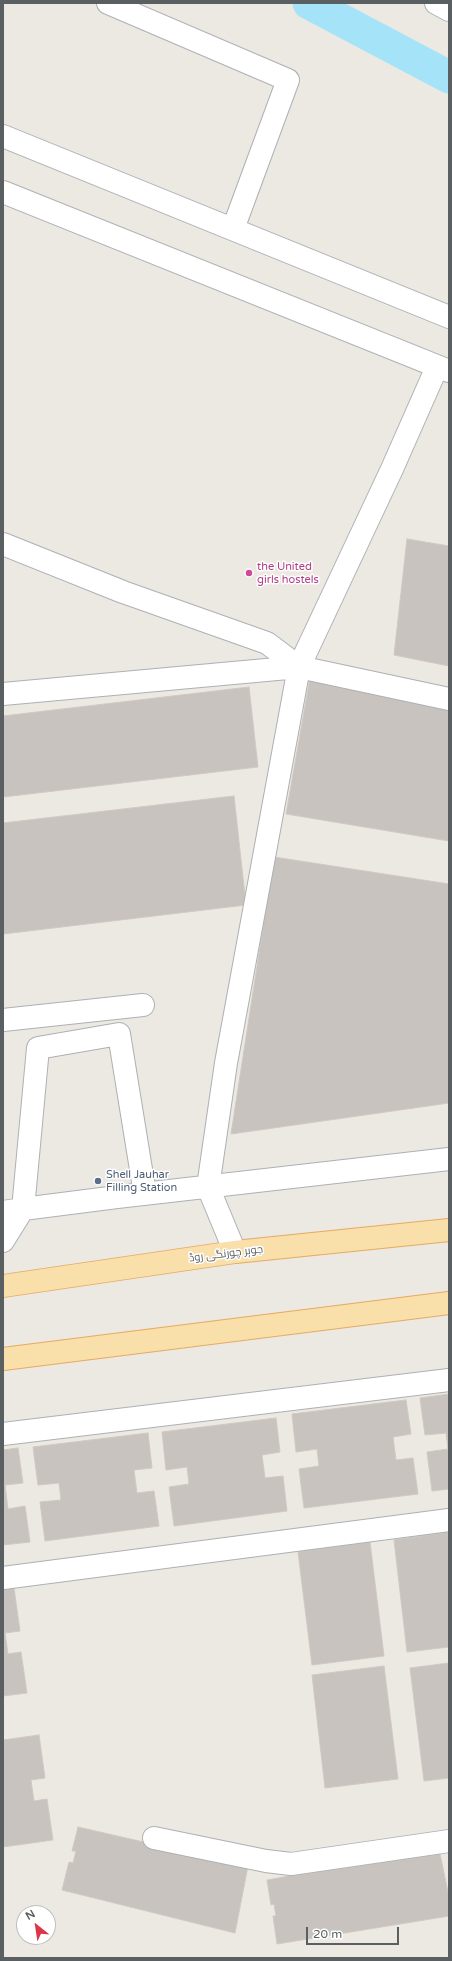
<!DOCTYPE html>
<meta charset="utf-8">
<style>
body{margin:0}
#map{position:relative;width:452px;height:1961px;overflow:hidden;background:#ece8e2;font-family:"Varela Round",sans-serif}
canvas{display:block}
.frame{position:absolute;inset:0;border:4px solid #5a5f62;pointer-events:none}
.north{position:absolute;left:16px;top:1905px;width:40px;height:40px;box-sizing:border-box;background:#fff;border:1px solid #bdbfc0;border-radius:50%;rotate:330deg;font-size:11px;font-weight:700;line-height:16px;text-align:center;color:#5a5f62}
.north::after{content:'';display:block;margin:auto;width:14px;height:18px;background:#dd3747;clip-path:polygon(50% 0,100% 100%,50% 72%,0 100%)}
.scale{position:absolute;left:306px;top:1927px;width:93px;height:18px;box-sizing:border-box;border:2px solid #5a5f62;border-top:0;padding-left:5px;font-size:12px;line-height:14px;white-space:nowrap;color:#5a5f62;-webkit-text-stroke:3px #fff;paint-order:stroke}
</style>
<div id="map">
<canvas width="452" height="1961"></canvas>
<div class="frame"></div>
<div class="north">N</div>
<div class="scale">20 m</div>
</div>
<script>
const ctx = document.querySelector('canvas').getContext('2d');
ctx.lineJoin = 'round';
const poly = rows => new Path2D(rows.map(r => 'M' + r).join(''));
function strokePath(path, color, width, dash) { ctx.strokeStyle = color; ctx.lineWidth = width; ctx.lineCap = dash ? 'butt' : 'round'; ctx.setLineDash(dash || []); ctx.stroke(path); }
function fill(path, color) { ctx.fillStyle = color; ctx.fill(path, 'evenodd'); }
function drawText(font, color, halo, rows, align = 'center') {
  ctx.font = font + ' "Varela Round",Cairo,sans-serif'; ctx.lineWidth = 3; ctx.setLineDash([]); ctx.textBaseline = 'middle'; ctx.strokeStyle = halo; ctx.fillStyle = color; for (const [text, x, y, turn = 0] of rows) {
    ctx.save(); ctx.translate(x, y); ctx.rotate((+turn || 0) * Math.PI / 180); ctx.textAlign = isNaN(turn) ? turn : align; if (halo) ctx.strokeText(text, 0, 0); ctx.fillText(text, 0, 0); ctx.restore();
  }
}
const canal = poly([
 [309,3,449,77]
]);
const building = poly([
 [407,539,449,546,449,666,394,655,407,539],
 [310,678,449,707,449,841,286,814,310,678],
 [249,687,258,767,3,797,3,716,249,687],
 [234,796,246,905,3,934,3,823,234,796],
 [274,857,449,884,449,1103,231,1134,274,857],
 [449,1394,449,1489,432,1491,427,1452,448,1449,446,1433,425,1435,420,1398,449,1394],
 [406,1400,411,1434,393,1437,396,1460,413,1458,418,1494,304,1508,299,1469,319,1466,317,1449,296,1452,292,1414,406,1400],
 [276,1418,280,1452,262,1455,265,1478,283,1476,287,1511,174,1526,169,1487,189,1484,187,1467,166,1470,162,1432,276,1418],
 [148,1433,152,1468,134,1470,137,1493,154,1491,159,1526,45,1541,40,1502,61,1500,59,1483,38,1485,33,1447,148,1433],
 [18,1448,23,1483,5,1485,8,1509,25,1506,30,1542,3,1545,3,1450,18,1448],
 [449,1532,449,1647,407,1652,394,1540,449,1532],
 [370,1542,384,1656,312,1665,298,1552,370,1542],
 [14,1588,20,1631,5,1633,8,1654,21,1652,27,1693,3,1696,3,1590,14,1588],
 [449,1663,449,1778,424,1781,410,1668,449,1663],
 [384,1666,398,1779,325,1788,312,1675,384,1666],
 [39,1735,45,1778,31,1780,34,1801,47,1799,53,1840,3,1847,3,1740,39,1735],
 [78,1827,248,1866,235,1933,62,1890,69,1862,73,1863,76,1851,72,1851,78,1827],
 [439,1849,449,1897,449,1916,277,1944,273,1916,276,1916,274,1904,271,1905,267,1880,439,1849]
]);
const minor = poly([
 [108,3,288,80,233,229],
 [436,3,449,10],
 [3,136,449,317],
 [3,192,449,371],
 [3,544,123,592,267,643,299,667],
 [3,694,299,667,449,699],
 [3,1020,143,1005],
 [3,1212,23,1209,38,1048,119,1034,145,1194],
 [3,1241,23,1209,117,1197,449,1159],
 [235,1252,208,1187,226,1063,299,667,392,469,437,367],
 [3,1434,449,1380],
 [3,1578,449,1520],
 [154,1838,266,1861,291,1864,449,1841]
]);
const major = poly([
 [3,1286,235,1252,449,1230],
 [3,1359,449,1303]
]);
const markers = [
 [249,573,4,"#d1479c"],
 [98,1181,4,"#5c6f8a"]
];
const hotelNames = [
 ["the United",257,567],
 ["girls hostels",257,580]
];
const serviceNames = [
 ["Shell Jauhar",106,1175],
 ["Filling Station",106,1188]
];
const streetNames = [
 ["جوہر چورنگی روڈ",226,1254,-7]
];
strokePath(canal, '#a5e3f9', 33);
fill(building, '#c8c3bf');
strokePath(building, '#d0c9c1', 1);
strokePath(minor, '#adb1b4', 24);
strokePath(major, '#e7aa60', 24);
strokePath(minor, '#fff', 22);
strokePath(major, '#f9dfaa', 22);
for (const [x, y, r, color] of markers) { const dot = new Path2D(); dot.arc(x, y, r, 0, 2 * Math.PI); ctx.fillStyle = color; ctx.fill(dot); strokePath(dot, '#fff', 1.5); }
drawText('11px', '#b23c85', '#fff', hotelNames, 'left');
drawText('11px', '#4e5e75', '#fff', serviceNames, 'left');
drawText('11px', '#5a5f62', '#fff', streetNames);
</script>
